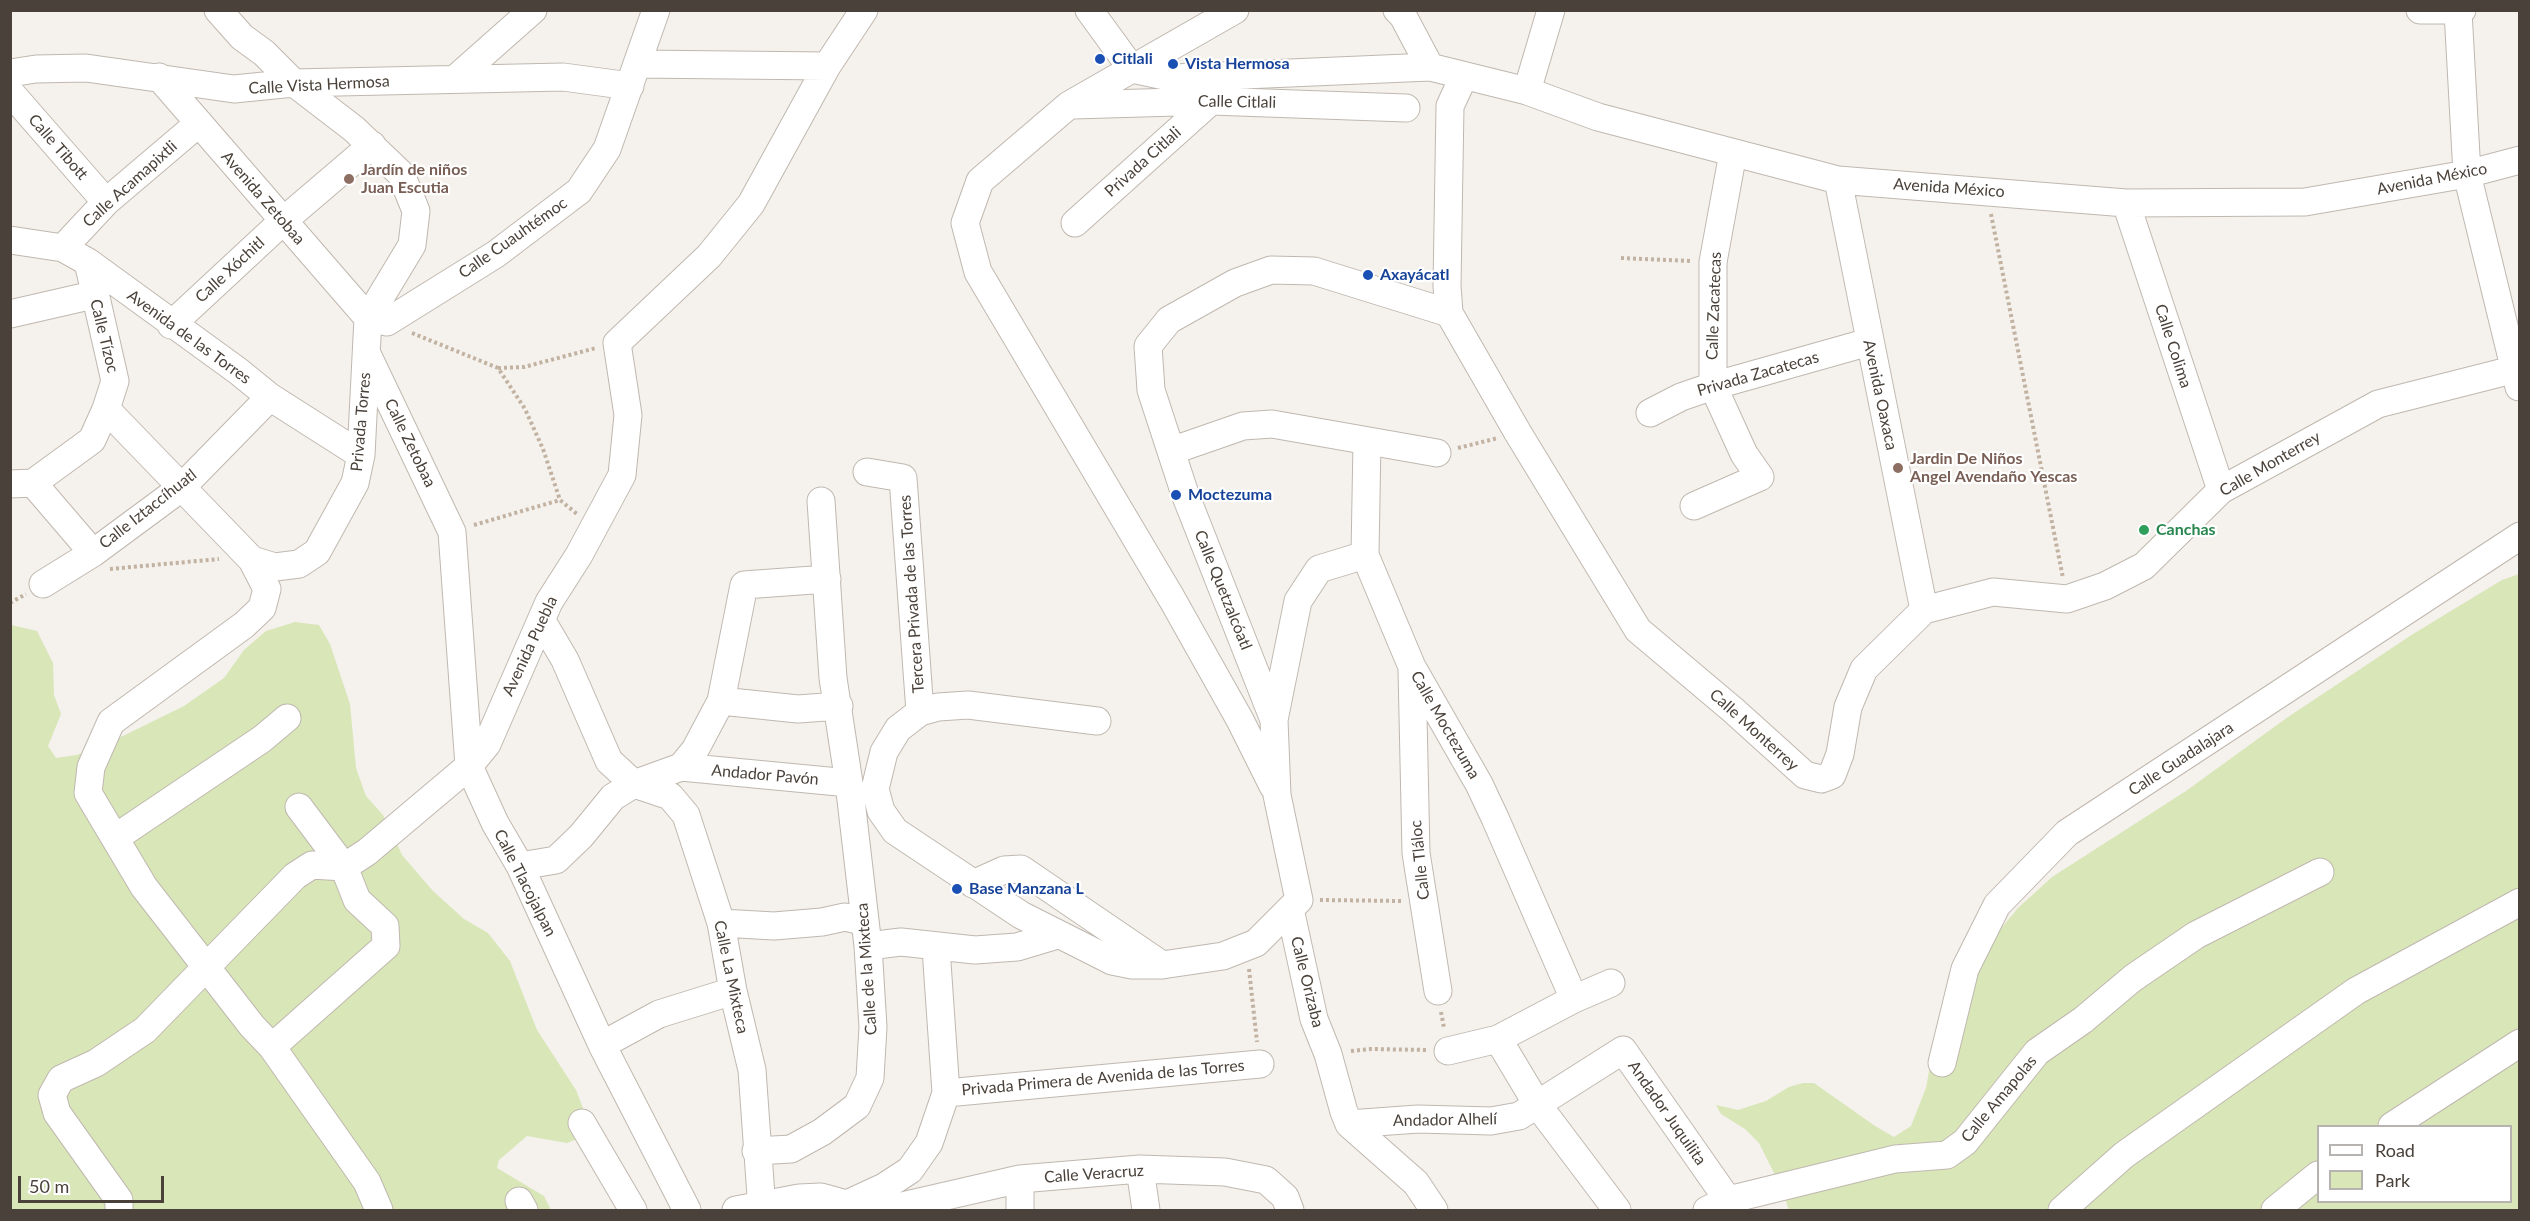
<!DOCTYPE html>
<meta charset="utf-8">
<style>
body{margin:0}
#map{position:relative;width:2530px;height:1221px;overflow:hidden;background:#f5f1ec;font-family:Lato,sans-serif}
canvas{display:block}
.frame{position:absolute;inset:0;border:12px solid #4a423a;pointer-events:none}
.legend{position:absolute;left:2317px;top:1125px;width:195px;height:78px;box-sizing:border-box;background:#fff;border:2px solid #b7b3b0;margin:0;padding:8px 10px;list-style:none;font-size:18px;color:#4a423a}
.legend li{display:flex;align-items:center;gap:12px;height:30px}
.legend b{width:30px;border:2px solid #b7b3b0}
.scale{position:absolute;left:18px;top:1176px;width:146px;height:27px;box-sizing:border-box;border:3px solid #4a423a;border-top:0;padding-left:8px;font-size:18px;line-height:21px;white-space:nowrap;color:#4a423a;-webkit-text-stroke:4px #fff;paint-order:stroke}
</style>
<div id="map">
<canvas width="2530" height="1221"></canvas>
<div class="frame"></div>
<ul class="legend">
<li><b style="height:8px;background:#fff"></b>Road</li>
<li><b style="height:16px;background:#d8e6b8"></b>Park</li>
</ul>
<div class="scale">50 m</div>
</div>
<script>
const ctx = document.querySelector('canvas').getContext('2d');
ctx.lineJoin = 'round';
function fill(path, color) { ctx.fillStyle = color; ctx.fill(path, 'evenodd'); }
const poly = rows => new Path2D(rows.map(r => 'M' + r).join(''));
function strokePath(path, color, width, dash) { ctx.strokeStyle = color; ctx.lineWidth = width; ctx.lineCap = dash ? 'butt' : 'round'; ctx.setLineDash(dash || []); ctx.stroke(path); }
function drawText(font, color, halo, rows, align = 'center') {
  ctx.font = font + ' Lato,sans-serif'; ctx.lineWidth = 4.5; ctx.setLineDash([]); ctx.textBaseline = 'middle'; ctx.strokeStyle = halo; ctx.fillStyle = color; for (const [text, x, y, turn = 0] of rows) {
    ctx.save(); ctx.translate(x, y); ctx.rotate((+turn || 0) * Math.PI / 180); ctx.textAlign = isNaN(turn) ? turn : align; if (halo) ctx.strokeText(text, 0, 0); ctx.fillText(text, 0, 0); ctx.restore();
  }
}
const green = poly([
 [2519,574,2519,1210,1789,1210,1781,1187,1759,1143,1745,1129,1721,1114,1716,1105,1738,1110,1766,1101,1789,1087,1803,1083,1814,1083,1875,1126,1894,1137,1911,1126,1926,1088,1934,1044,1994,937,2018,908,2052,877,2186,791,2288,717,2413,634,2502,580],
 [2318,1126,2510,1126,2510,1202,2318,1202],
 [295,622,319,625,330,644,350,704,356,768,366,796,383,815,402,855,433,891,464,919,488,933,510,961,537,1030,576,1090,586,1116,582,1137,567,1143,527,1136,499,1160,497,1168,544,1196,551,1210,11,1210,11,625,37,631,53,663,54,695,61,714,48,746,56,758,77,755,123,736,184,706,224,678,244,650,266,631]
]);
const path = poly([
 [1991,214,2063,578],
 [1621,258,1692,261],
 [412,333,498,368,525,409,543,449,560,500],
 [498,368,524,367,596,348],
 [1458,448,1498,438],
 [474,525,560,500,577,514],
 [110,569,219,559],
 [10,603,26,594],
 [1320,900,1402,901],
 [1249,969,1257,1042],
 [1441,1012,1444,1028],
 [1351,1051,1371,1049,1427,1050]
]);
const minor = poly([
 [218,10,242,37,264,53,294,83,354,129,401,174,416,211,412,245,368,318,361,455,355,483,317,552,299,564,275,567,252,560],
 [1089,10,1132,69,1174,78,1430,67,1527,91,1598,117,1838,180,2126,203,2305,202,2467,174,2520,160],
 [1235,10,1069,105,980,181,965,223,978,272,1172,599,1240,720,1273,786],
 [1397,10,1403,16,1430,67],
 [2420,10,2462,10],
 [2458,11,2467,174,2519,387],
 [637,64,827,66,864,10],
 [10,73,36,69,86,68,234,89,294,83,563,77,630,86],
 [1464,76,1450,106,1447,286,1449,313,1518,433,1638,630,1733,710,1805,775,1821,779,1832,775,1840,754,1848,707,1864,669,1924,610,1993,592,2067,599,2105,586,2144,566,2221,490,2378,404,2520,368],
 [159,77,368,318,387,322,496,254,579,191,607,149,656,10],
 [455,79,533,10],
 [1527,91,1551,10],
 [10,92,106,202],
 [1073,105,1211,101,1406,108],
 [1838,180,1924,610],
 [2126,203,2221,490],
 [1075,223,1211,101],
 [10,240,63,248,88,262,238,371,270,397,361,455],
 [63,248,106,202,199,123],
 [10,314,93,295],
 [171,325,283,221,372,145],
 [367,354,452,532,469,766,495,823,520,866,602,1045,687,1210],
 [106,409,252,560,267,589,262,608,244,625,111,722,91,767,88,793,144,887,252,1026,272,1047,367,1182,379,1210],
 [1650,413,1681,397,1713,386,1869,342],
 [1367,441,1365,555,1412,667,1479,784,1495,818,1574,999],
 [1171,451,1243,426,1272,424,1437,453],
 [867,472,903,478,920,712],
 [33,483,92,440,106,409,115,381,88,262],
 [10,484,33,483,93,553],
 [1694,506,1760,477,1744,454,1713,386,1713,262,1733,153],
 [43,584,93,553,181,488,270,397],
 [542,621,565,660,609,761,634,784,670,796,686,815,721,923,733,991,752,1070,762,1210],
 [1412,670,1416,853,1438,991],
 [721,701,798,709,839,706],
 [1274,720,1298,601,1319,569,1365,555],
 [1097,721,968,705,938,707,920,712,898,729,884,752,875,789,881,811,895,831,1021,915,1112,961,1132,965,1162,965,1223,956,1256,943,1299,900,1277,795,1274,720,1185,494,1151,390,1148,346,1169,320,1235,283,1271,270,1314,271,1449,313],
 [681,767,695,750,721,701,744,585,827,579],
 [115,838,262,739,287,718],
 [520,866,556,860,581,836,613,797,634,784,681,767,849,783],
 [973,884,1004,870,1021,869,1162,965],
 [1290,909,1314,1019,1328,1054,1344,1112,1349,1124,1416,1183,1434,1210],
 [721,923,774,926,822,922,845,917,865,922],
 [868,946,901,942,975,950,1017,947,1057,935],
 [1498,1039,1537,1104,1617,1210],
 [602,1045,659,1014,733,991],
 [272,1047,386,946,385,926,357,900,344,867,299,807],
 [1448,1051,1498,1039,1574,999,1611,983],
 [1942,1063,1965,969,1997,905,2067,833,2520,536],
 [946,1093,1260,1064],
 [582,1123,633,1210],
 [1349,1124,1418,1119,1491,1121,1519,1116,1623,1050,1728,1200,1732,1210],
 [2392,1126,2520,1043],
 [756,1151,791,1149,822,1132,857,1106,870,1078,873,1027,868,946,849,783,833,678,821,501],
 [1140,1169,1146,1210],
 [519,1201,524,1210],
 [845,1205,884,1187,910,1170,929,1143,946,1093,936,948],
 [119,1210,119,1200,57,1113,52,1095,61,1079,96,1063,145,1030,295,876,312,865,344,867,367,852,469,766,487,744,549,602,579,555,622,475,628,415,617,343,709,256,751,204,827,66],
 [736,1210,799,1198,821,1197,864,1209],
 [885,1210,1020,1179,1140,1169,1225,1172,1266,1180,1285,1197,1290,1210],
 [1020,1210,1020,1179],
 [1707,1210,1728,1200,1895,1159,1947,1155,1965,1142,2037,1052,2083,1020,2133,978,2196,935,2320,872],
 [2062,1210,2124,1155,2356,991,2520,902],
 [2275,1210,2318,1175]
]);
const markers = [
 [1100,59,6,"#1a4fb4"],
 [1173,64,6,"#1a4fb4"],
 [349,179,6,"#8d6e63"],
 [1368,275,6,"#1a4fb4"],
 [1898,468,6,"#8d6e63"],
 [1176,495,6,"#1a4fb4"],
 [2144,530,6,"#2e9e5b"],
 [957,889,6,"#1a4fb4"]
];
const transitNames = [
 ["Citlali",1112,59],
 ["Vista Hermosa",1185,64],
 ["Axayácatl",1380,275],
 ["Moctezuma",1188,495],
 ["Base Manzana L",969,889]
];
const streetNames = [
 ["Calle Vista Hermosa",319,85,-3],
 ["Calle Citlali",1237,102,1],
 ["Calle Tibott",58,147,49],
 ["Privada Citlali",1143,162,-42],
 ["Avenida México",2432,179,-11],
 ["Calle Acamapixtli",130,184,-42],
 ["Avenida México",1949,188,4],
 ["Avenida Zetobaa",263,198,49],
 ["Calle Cuauhtémoc",513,238,-35],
 ["Calle Xóchitl",230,270,-43],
 ["Calle Zacatecas",1714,306,-88],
 ["Calle Tízoc",104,336,76],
 ["Avenida de las Torres",189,337,36],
 ["Calle Colima",2173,346,72],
 ["Privada Zacatecas",1758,374,-16],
 ["Avenida Oaxaca",1880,395,78],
 ["Privada Torres",361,422,-85],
 ["Calle Zetobaa",410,443,64],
 ["Calle Monterrey",2270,464,-30],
 ["Calle Iztaccíhuatl",148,509,-38],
 ["Calle Quetzalcóatl",1223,590,68],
 ["Tercera Privada de las Torres",912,594,-94],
 ["Avenida Puebla",530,646,-65],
 ["Calle Moctezuma",1445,725,60],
 ["Calle Monterrey",1754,730,42],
 ["Calle Guadalajara",2181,759,-33],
 ["Andador Pavón",765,775,5],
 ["Calle Tláloc",1420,860,-96],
 ["Calle Tlacojalpan",525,883,63],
 ["Calle de la Mixteca",867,969,-94],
 ["Calle La Mixteca",731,977,78],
 ["Calle Orizaba",1307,982,76],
 ["Privada Primera de Avenida de las Torres",1103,1078,-5],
 ["Calle Amapolas",1999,1099,-50],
 ["Andador Juquilita",1667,1113,55],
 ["Andador Alhelí",1445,1120,-1],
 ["Calle Veracruz",1094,1174,-4]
];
const educationNames = [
 ["Jardín de niños",361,170],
 ["Juan Escutia",361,188],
 ["Jardin De Niños",1910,459],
 ["Angel Avendaño Yescas",1910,477]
];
const leisureNames = [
 ["Canchas",2156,530]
];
fill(green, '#d8e6b8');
strokePath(minor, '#c0b8af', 29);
strokePath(path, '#c1b2a1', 4, [3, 3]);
strokePath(minor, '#fff', 27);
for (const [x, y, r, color] of markers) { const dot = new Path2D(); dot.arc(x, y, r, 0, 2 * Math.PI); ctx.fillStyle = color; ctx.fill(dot); strokePath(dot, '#fff', 2); }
drawText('bold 16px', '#164399', '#fff', transitNames, 'left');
drawText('16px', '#4a423a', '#fff', streetNames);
drawText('bold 16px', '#785e54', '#fff', educationNames, 'left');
drawText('bold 16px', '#27864d', '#fff', leisureNames, 'left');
</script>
